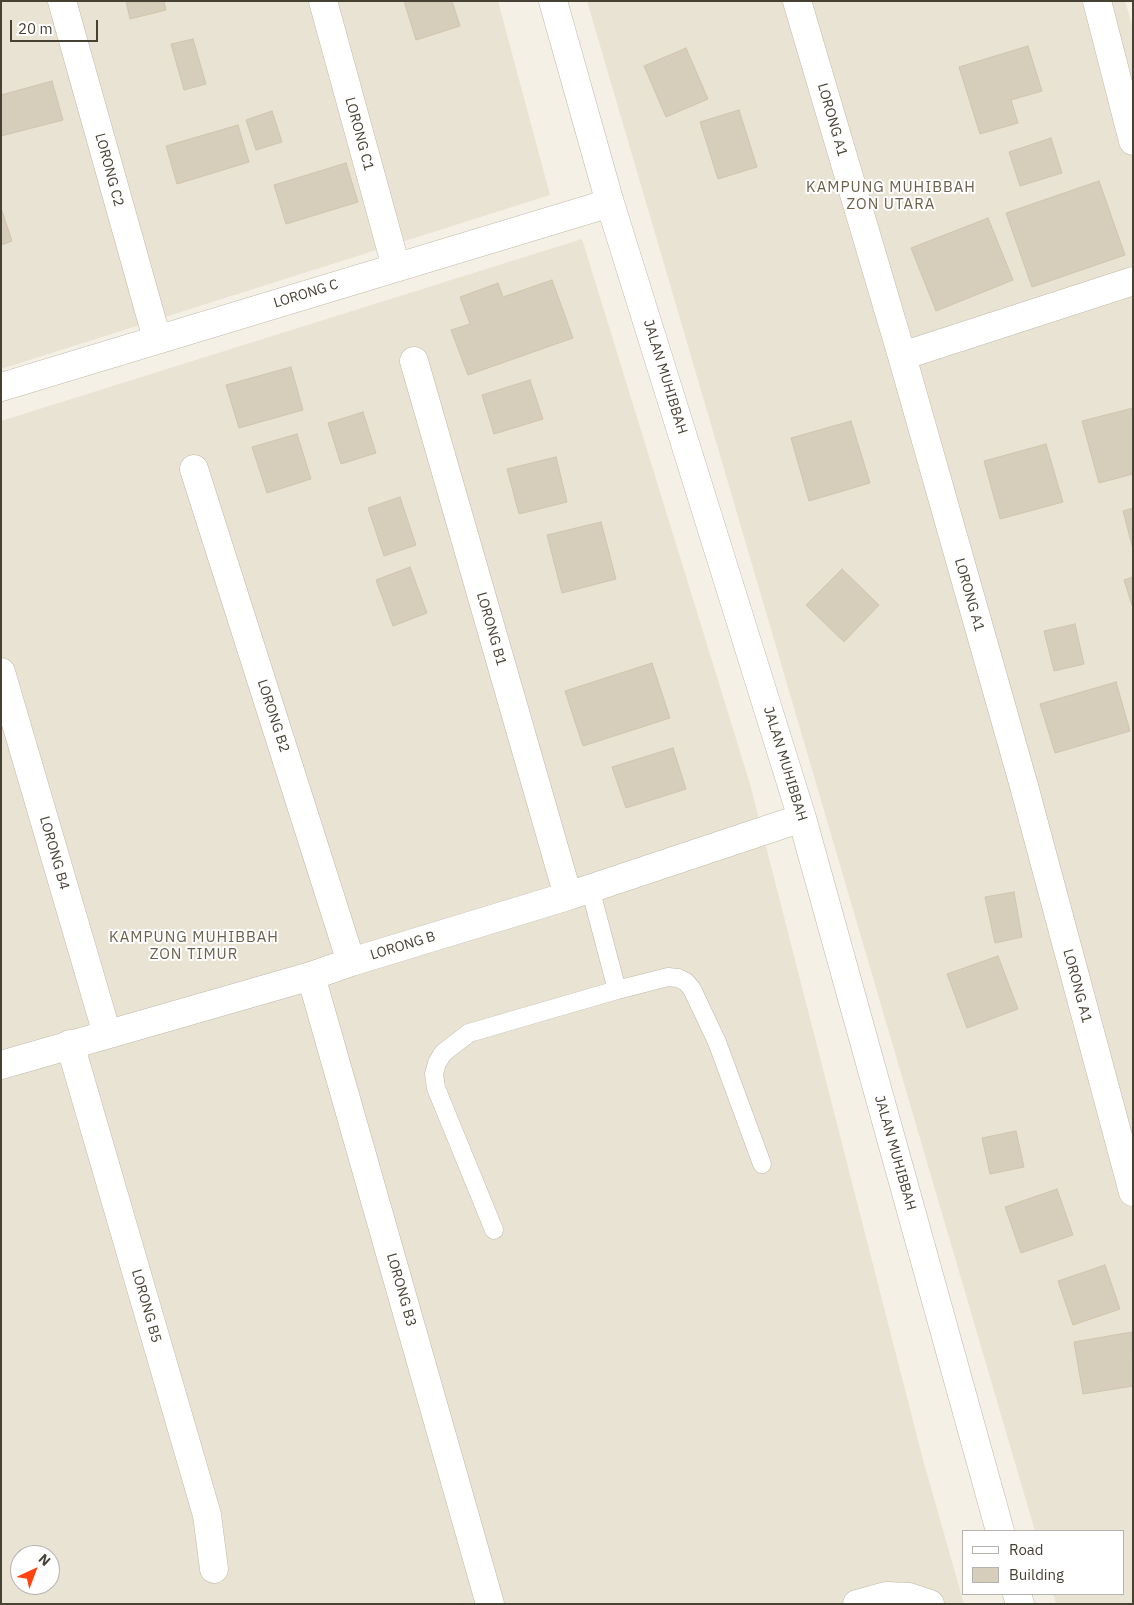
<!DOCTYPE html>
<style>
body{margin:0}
#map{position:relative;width:1134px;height:1605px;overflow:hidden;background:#f4f0e5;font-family:"IBM Plex Sans",sans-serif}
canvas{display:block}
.frame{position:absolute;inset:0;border:2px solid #474134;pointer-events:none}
.legend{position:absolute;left:962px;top:1530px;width:162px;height:65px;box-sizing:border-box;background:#fff;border:1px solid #b5b3ae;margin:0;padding:6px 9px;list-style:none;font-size:15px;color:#474134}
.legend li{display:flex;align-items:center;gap:10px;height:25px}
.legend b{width:25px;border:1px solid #b5b3ae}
.north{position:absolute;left:10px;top:1545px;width:50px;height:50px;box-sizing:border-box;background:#fff;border:1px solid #b5b3ae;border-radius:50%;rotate:43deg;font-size:14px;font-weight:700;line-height:20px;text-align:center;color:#474134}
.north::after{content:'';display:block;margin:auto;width:18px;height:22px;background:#f41;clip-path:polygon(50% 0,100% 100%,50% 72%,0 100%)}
.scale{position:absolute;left:10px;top:20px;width:88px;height:22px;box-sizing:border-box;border:2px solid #474134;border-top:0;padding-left:6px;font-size:15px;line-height:18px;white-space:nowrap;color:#474134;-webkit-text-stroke:4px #fff;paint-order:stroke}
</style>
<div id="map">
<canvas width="1134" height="1605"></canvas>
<div class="frame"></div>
<ul class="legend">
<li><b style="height:6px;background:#fff"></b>Road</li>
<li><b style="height:14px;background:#d6cdba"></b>Building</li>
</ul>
<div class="north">N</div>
<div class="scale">20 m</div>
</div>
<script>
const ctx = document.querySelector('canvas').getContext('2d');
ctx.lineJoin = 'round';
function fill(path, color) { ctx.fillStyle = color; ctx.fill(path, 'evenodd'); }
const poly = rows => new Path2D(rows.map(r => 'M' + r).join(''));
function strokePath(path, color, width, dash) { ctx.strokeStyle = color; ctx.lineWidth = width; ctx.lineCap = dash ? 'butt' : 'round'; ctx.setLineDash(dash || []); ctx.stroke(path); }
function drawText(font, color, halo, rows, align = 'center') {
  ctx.font = font + ' "IBM Plex Sans",sans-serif'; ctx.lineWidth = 4; ctx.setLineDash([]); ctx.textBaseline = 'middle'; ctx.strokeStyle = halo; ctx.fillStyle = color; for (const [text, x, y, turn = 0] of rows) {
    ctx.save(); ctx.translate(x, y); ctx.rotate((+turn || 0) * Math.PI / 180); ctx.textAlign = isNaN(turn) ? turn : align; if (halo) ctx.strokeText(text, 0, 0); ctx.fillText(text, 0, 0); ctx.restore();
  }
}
const residential = poly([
 [1,1,498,1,550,195,1,369],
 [587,1,1125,1,1133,28,1133,1604,1056,1604,1053,1594,1123,1594,1123,1531,1035,1531],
 [582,239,750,784,922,1456,964,1604,458,1604,458,1602,451,1604,1,1604,1,421],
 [20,1555,50,1555,50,1585,20,1585]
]);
const building = poly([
 [126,1,164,1,166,10,130,19,126,1],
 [404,1,452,1,460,26,416,40,404,1],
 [193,39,206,84,184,90,171,44,193,39],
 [1028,46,1042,91,1011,100,1018,123,980,134,959,67,1028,46],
 [686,48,708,99,666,117,644,66,686,48],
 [52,81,63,120,1,136,1,95,52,81],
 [739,110,757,167,718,179,700,122,739,110],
 [272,111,282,142,256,150,246,120,272,111],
 [238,125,249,162,177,184,166,146,238,125],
 [1051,138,1062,173,1020,186,1009,152,1051,138],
 [346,163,358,202,286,224,274,185,346,163],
 [1099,181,1125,255,1032,287,1006,213,1099,181],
 [1,208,12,241,1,245,1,208],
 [988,218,1013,280,936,311,911,248,988,218],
 [552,280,573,338,468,375,451,330,470,324,460,297,498,283,503,297,552,280],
 [291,367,303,410,239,428,226,385,291,367],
 [530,380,543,419,494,434,482,395,530,380],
 [1133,408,1133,474,1099,483,1082,421,1133,408],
 [363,412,376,453,341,464,328,423,363,412],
 [851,421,870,483,809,501,791,438,851,421],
 [297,434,311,479,267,493,252,447,297,434],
 [1046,444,1063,502,1000,519,984,461,1046,444],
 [556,457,567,502,519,514,507,469,556,457],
 [400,497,416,545,384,556,368,508,400,497],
 [1133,508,1133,549,1123,511,1133,508],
 [601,522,616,579,562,593,547,535,601,522],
 [410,567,427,613,393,626,376,580,410,567],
 [842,569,879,605,844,642,806,605,842,569],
 [1133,577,1133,608,1124,580,1133,577],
 [1075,624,1084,664,1054,671,1044,631,1075,624],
 [652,663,670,718,583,746,565,691,652,663],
 [1116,682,1130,731,1055,753,1040,704,1116,682],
 [673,748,686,789,626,808,612,767,673,748],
 [1014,892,1022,937,995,943,985,897,1014,892],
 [998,956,1018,1009,967,1028,947,974,998,956],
 [1016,1131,1024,1167,990,1174,982,1138,1016,1131],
 [1057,1189,1073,1235,1021,1253,1005,1207,1057,1189],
 [1105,1265,1120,1309,1073,1325,1058,1281,1105,1265],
 [1132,1332,1133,1386,1083,1394,1074,1342,1132,1332]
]);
const lane = poly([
 [590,888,617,990,668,977,678,978,686,982,692,989,717,1042,762,1164],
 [494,1230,436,1088,434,1074,437,1063,443,1053,469,1033,617,990]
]);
const street = poly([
 [62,1,157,339],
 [323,1,396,267],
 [553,1,610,203,802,818,1000,1531],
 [797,1,902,356,1024,786,1133,1192],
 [1097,1,1133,141],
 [902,356,1133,281],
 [414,361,568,896],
 [1,387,610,203],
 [194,469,351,962],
 [1,672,107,1034],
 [311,976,490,1604],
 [70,1044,207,1515,214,1569],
 [1,1065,311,976,351,962,568,896,802,818],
 [1017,1594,1020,1604],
 [857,1604,886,1596,909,1597,930,1604]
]);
const streetNames = [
 ["LORONG A1",832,120,74],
 ["LORONG C1",359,134,75],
 ["LORONG C2",109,170,75],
 ["LORONG C",306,294,-17],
 ["JALAN MUHIBBAH",665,377,73],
 ["LORONG A1",969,595,74],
 ["LORONG B1",491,629,74],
 ["LORONG B2",273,716,72],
 ["JALAN MUHIBBAH",785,764,73],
 ["LORONG B4",54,853,74],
 ["LORONG B",403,946,-17],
 ["LORONG A1",1077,986,75],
 ["JALAN MUHIBBAH",895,1153,74],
 ["LORONG B3",401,1290,74],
 ["LORONG B5",146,1306,74]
];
const neighbourhoodNames = [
 ["KAMPUNG MUHIBBAH",891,188],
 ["ZON UTARA",891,205],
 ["KAMPUNG MUHIBBAH",194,938],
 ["ZON TIMUR",194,955]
];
fill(residential, '#e8e3d3');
fill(building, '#d6cdba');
strokePath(building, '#d1c5ad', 1);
strokePath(lane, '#c0b9a7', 19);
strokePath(street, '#c0b9a7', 29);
strokePath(lane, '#fff', 18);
strokePath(street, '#fff', 28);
drawText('14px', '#474134', '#fff', streetNames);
ctx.letterSpacing = '1px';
drawText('15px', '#6a604b', '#fff', neighbourhoodNames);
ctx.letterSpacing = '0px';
</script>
